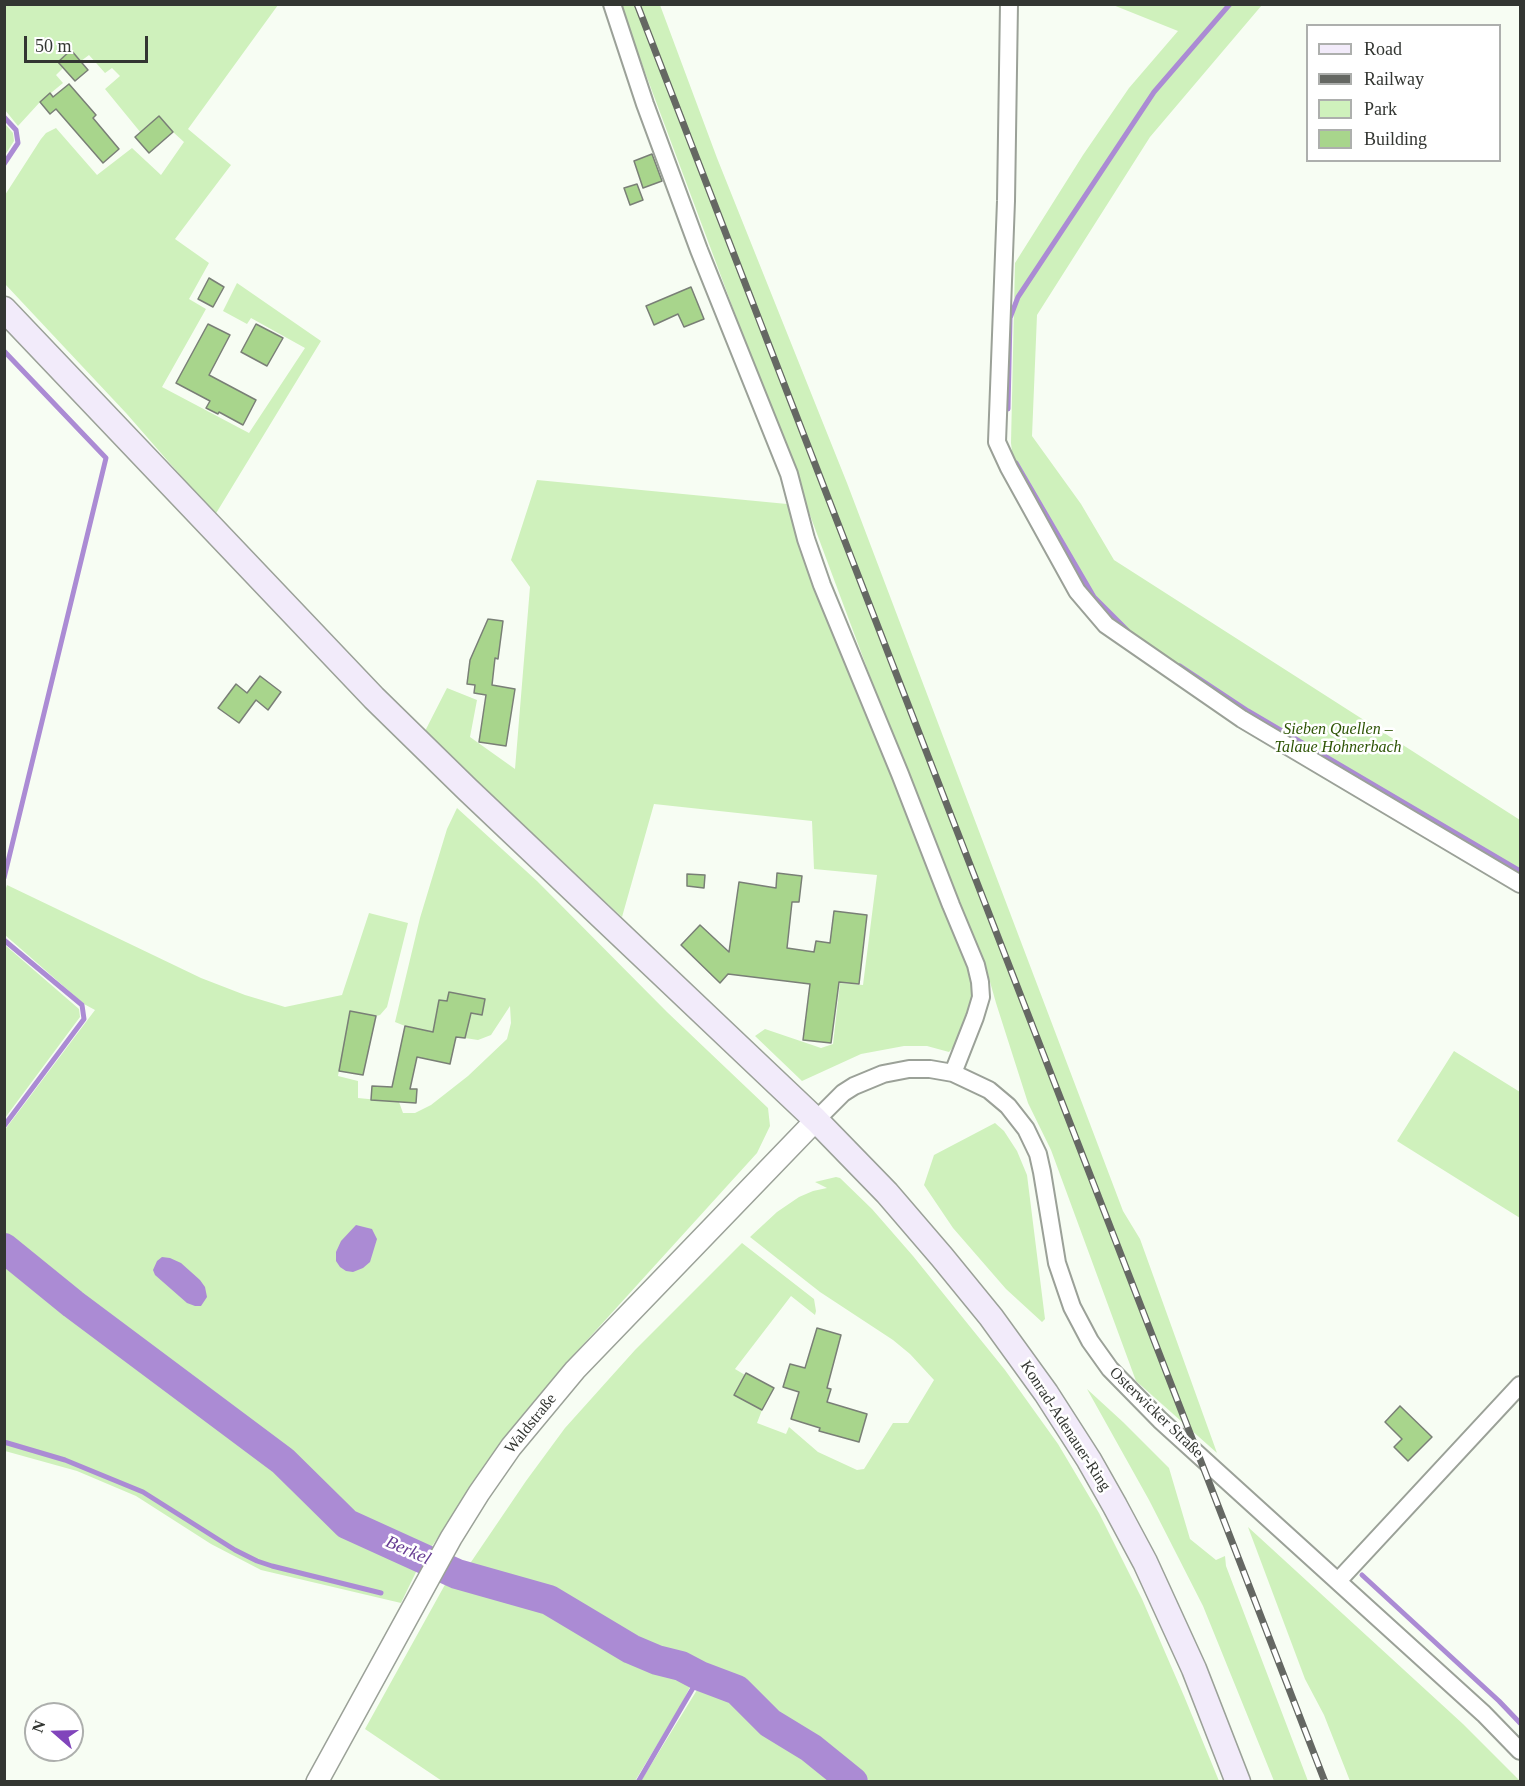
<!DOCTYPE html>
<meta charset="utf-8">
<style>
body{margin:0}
#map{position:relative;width:1525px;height:1786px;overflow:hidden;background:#f7fdf3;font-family:"Times New Roman",serif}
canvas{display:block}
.frame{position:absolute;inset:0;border:6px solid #333632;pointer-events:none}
.legend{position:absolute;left:1306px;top:24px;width:195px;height:138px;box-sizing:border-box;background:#fff;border:2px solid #adafad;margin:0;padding:8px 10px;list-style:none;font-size:18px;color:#333632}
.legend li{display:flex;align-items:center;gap:12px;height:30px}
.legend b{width:30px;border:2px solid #adafad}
.north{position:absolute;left:24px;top:1702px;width:60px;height:60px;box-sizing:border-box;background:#fff;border:2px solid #adafad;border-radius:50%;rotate:290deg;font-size:16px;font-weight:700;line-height:24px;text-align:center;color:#333632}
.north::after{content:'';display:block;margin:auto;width:21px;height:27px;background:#8145bb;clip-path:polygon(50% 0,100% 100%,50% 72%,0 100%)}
.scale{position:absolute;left:24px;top:36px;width:124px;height:27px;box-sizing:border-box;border:3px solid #333632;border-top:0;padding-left:8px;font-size:18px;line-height:21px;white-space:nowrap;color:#333632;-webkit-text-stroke:4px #fff;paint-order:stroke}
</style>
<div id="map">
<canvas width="1525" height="1786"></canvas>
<div class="frame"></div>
<ul class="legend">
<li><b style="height:8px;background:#f2ebfa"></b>Road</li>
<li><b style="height:8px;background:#656863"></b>Railway</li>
<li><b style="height:16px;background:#cff1bc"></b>Park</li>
<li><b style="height:16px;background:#a8d58c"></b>Building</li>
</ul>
<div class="north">N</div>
<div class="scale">50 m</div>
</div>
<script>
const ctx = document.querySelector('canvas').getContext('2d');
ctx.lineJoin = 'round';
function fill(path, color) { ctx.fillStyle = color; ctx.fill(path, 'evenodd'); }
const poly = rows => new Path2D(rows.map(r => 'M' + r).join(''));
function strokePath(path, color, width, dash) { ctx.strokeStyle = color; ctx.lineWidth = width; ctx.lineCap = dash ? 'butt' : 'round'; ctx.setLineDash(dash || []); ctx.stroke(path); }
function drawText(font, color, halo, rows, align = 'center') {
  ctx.font = font + ' "Times New Roman",serif'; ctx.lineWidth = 5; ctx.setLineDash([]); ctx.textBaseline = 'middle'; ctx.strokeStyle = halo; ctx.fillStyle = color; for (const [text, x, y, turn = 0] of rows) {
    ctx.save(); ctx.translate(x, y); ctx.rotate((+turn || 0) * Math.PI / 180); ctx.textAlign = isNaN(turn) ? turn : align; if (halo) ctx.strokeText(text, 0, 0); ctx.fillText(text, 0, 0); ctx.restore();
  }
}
const green = poly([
 [4,5,278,5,188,129,231,165,175,239,209,263,189,299,206,309,162,387,249,433,305,348,251,318,247,324,223,311,237,283,321,341,215,515,126,413,5,284,5,195,41,139,46,133,56,128,97,175,132,148,161,175,184,142,173,132,159,117,141,133,105,89,120,76,112,68,105,73,89,55,81,61,71,50,58,62,63,68,56,75,63,83,40,102,18,126,5,110],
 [620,5,660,5,717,158,847,483,1123,1211,1140,1239,1217,1453,1136,1381,1051,1150,1028,1103,996,1003,983,957,956,907],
 [1113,5,1262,5,1150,137,1037,315,1032,436,1081,504,1114,560,1520,820,1520,879,1123,638,1084,597,1015,478,1011,443,1015,263,1083,155,1129,88,1178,31],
 [5,124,13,133,14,141,5,155],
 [537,480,787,504,817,587,894,770,944,911,971,966,973,996,960,1039,949,1052,927,1046,904,1046,861,1054,802,1081,755,1036,765,1029,821,1048,833,1044,840,983,863,985,877,875,814,869,812,821,654,804,622,917,423,735,447,688,477,700,470,737,515,769,530,587,511,560],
 [457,808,537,881,667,1012,768,1108,770,1126,757,1153,569,1360,525,1412,484,1469,428,1552,390,1539,349,1521,283,1458,75,1303,5,1245,4,1131,95,1010,84,1004,5,935,4,894,7,885,201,978,245,995,285,1007,342,995,369,913,408,923,387,1007,380,1015,376,1016,350,1011,338,1076,358,1081,358,1098,399,1102,403,1113,415,1113,431,1105,468,1076,507,1039,511,1023,510,1006,491,1035,478,1040,465,1038,468,1024,468,1012,482,1015,485,1000,449,992,447,1001,439,1000,442,1034,405,1026,395,1022,420,918,447,829],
 [5,945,79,1009,80,1017,5,1118],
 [1454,1051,1520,1092,1520,1218,1397,1141],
 [995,1123,1004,1131,1017,1151,1027,1175,1045,1319,1042,1322,1006,1289,953,1228,924,1185,934,1155],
 [836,1177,840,1178,872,1209,913,1256,1005,1370,1058,1444,1099,1513,1142,1599,1184,1696,1219,1781,870,1781,793,1731,759,1695,742,1683,688,1661,665,1654,636,1643,608,1628,556,1592,469,1565,526,1481,565,1428,635,1350,742,1243,814,1299,816,1311,815,1315,791,1296,735,1369,745,1375,734,1395,762,1410,757,1423,786,1434,789,1427,818,1452,857,1470,864,1469,893,1423,908,1423,934,1380,910,1354,893,1340,820,1292,750,1237,777,1212,799,1197,813,1191,827,1188,815,1182],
 [5,1251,70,1305,281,1461,347,1527,423,1563,416,1572,401,1603,261,1570,211,1544,136,1496,77,1471,5,1451],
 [1087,1389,1123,1422,1169,1468,1190,1539,1216,1560,1225,1556,1226,1566,1308,1781,1274,1781,1203,1606,1149,1500],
 [1248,1527,1463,1724,1520,1781,1350,1781,1324,1715,1305,1679],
 [447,1581,550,1609,630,1659,659,1670,680,1674,693,1681,680,1707,635,1781,442,1781,365,1729],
 [698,1683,736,1700,751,1712,783,1744,803,1760,839,1781,641,1781,697,1690]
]);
const water = poly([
 [356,1225,372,1229,377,1239,370,1262,363,1268,353,1272,346,1271,340,1267,336,1261,336,1252,341,1241],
 [162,1257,170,1258,181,1263,200,1280,205,1287,207,1297,201,1306,195,1306,187,1303,155,1275,153,1270,157,1261]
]);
const stream = poly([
 [4,117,16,130,18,143,4,164],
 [4,351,106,458,4,878],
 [1008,409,1010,318,1018,297,1154,92,1230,4],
 [1016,463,1094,597,1128,631],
 [1180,666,1248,711,1520,871],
 [4,940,82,1005,84,1019,4,1126],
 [4,1442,65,1460,143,1492,235,1550,257,1561,272,1566,381,1593],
 [1362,1575,1499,1701,1520,1723],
 [638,1782,700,1676]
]);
const river = poly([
 [4,1248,73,1304,283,1461,347,1524,457,1574,549,1600,631,1649,657,1660,681,1666,700,1676,737,1690,770,1723,811,1748,853,1782]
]);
const building = poly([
 [71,50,88,70,75,81,58,62,71,50],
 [69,84,96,115,93,118,119,149,103,163,56,109,50,114,40,102,50,93,53,97,69,84],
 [159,116,173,132,149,153,135,137,159,116],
 [652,154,662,181,643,188,634,161,652,154],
 [637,184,643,200,630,205,624,188,637,184],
 [209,278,224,287,213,307,198,299,209,278],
 [691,287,704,319,684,327,678,314,654,325,646,306,691,287],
 [208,324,230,335,209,375,256,400,243,425,219,412,218,414,206,408,210,401,176,383,208,324],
 [256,324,283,338,267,366,241,352,256,324],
 [488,619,503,621,498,659,495,658,492,685,515,689,506,746,479,742,486,695,474,693,475,685,467,684,470,660,488,619],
 [260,676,281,692,268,710,256,700,239,723,218,708,236,684,247,693,260,676],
 [777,873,802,876,799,902,792,902,787,948,814,952,816,941,830,943,834,911,867,915,859,984,839,982,831,1043,803,1040,810,984,728,974,720,983,681,945,700,925,729,952,739,882,776,888,777,873],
 [687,874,705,875,704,888,687,886,687,874],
 [449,992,485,999,482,1015,471,1013,465,1038,456,1037,450,1064,417,1057,410,1089,417,1089,416,1103,371,1100,372,1086,392,1087,405,1026,433,1032,439,1000,447,1001,449,992],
 [350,1011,376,1016,363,1075,339,1071,350,1011],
 [817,1328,841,1335,827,1388,831,1389,827,1402,867,1414,859,1442,819,1431,820,1428,791,1419,799,1392,783,1387,790,1364,805,1368,817,1328],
 [746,1373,774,1388,762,1410,734,1395,746,1373],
 [1400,1406,1432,1437,1408,1461,1394,1447,1402,1439,1385,1422,1400,1406]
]);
const minor = poly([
 [612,4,645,104,699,250,789,474,806,539,822,585,900,774,951,905,976,965,980,982,981,997,975,1017,953,1073],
 [1009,4,1006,201,997,442,1009,468,1077,591,1106,625,1242,719,1520,884],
 [816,1120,843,1093,854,1086,883,1074,909,1069,930,1069,953,1073,989,1090,1008,1106,1026,1129,1038,1154,1042,1172,1057,1263,1072,1307,1090,1341,1110,1369,1160,1420,1484,1714,1520,1751],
 [1338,1581,1520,1385]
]);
const tertiary = poly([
 [317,1782,451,1538,479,1493,511,1447,575,1370,816,1120]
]);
const secondary = poly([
 [4,309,374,698,467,789,816,1120,887,1193,942,1257,991,1317,1046,1393,1089,1460,1115,1506,1145,1562,1194,1669,1238,1782]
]);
const rail = poly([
 [637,4,1325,1782]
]);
const parkNames = [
 ["Sieben Quellen –",1338,730],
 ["Talaue Hohnerbach",1338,748]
];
const streetNames = [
 ["Osterwicker Straße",1156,1413,44],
 ["Waldstraße",531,1424,-51],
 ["Konrad-Adenauer-Ring",1065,1426,57]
];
const waterNames = [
 ["Berkel",408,1551,24]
];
fill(green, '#cff1bc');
fill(water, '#ab8bd4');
strokePath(stream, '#ab8bd4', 5);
strokePath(river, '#ab8bd4', 30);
fill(building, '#a8d58c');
strokePath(building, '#797f76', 1.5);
strokePath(minor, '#9ba198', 20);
strokePath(tertiary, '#9ba198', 24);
strokePath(secondary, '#9ba198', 27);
strokePath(minor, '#fff', 16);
strokePath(tertiary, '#fff', 21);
strokePath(secondary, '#f2ebfa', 24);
strokePath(rail, '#656863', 7);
strokePath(rail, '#fff', 4.5, [14]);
drawText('italic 16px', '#2d5404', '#fff', parkNames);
drawText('16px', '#333632', '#fff', streetNames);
drawText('italic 18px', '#673c93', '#fff', waterNames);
</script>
